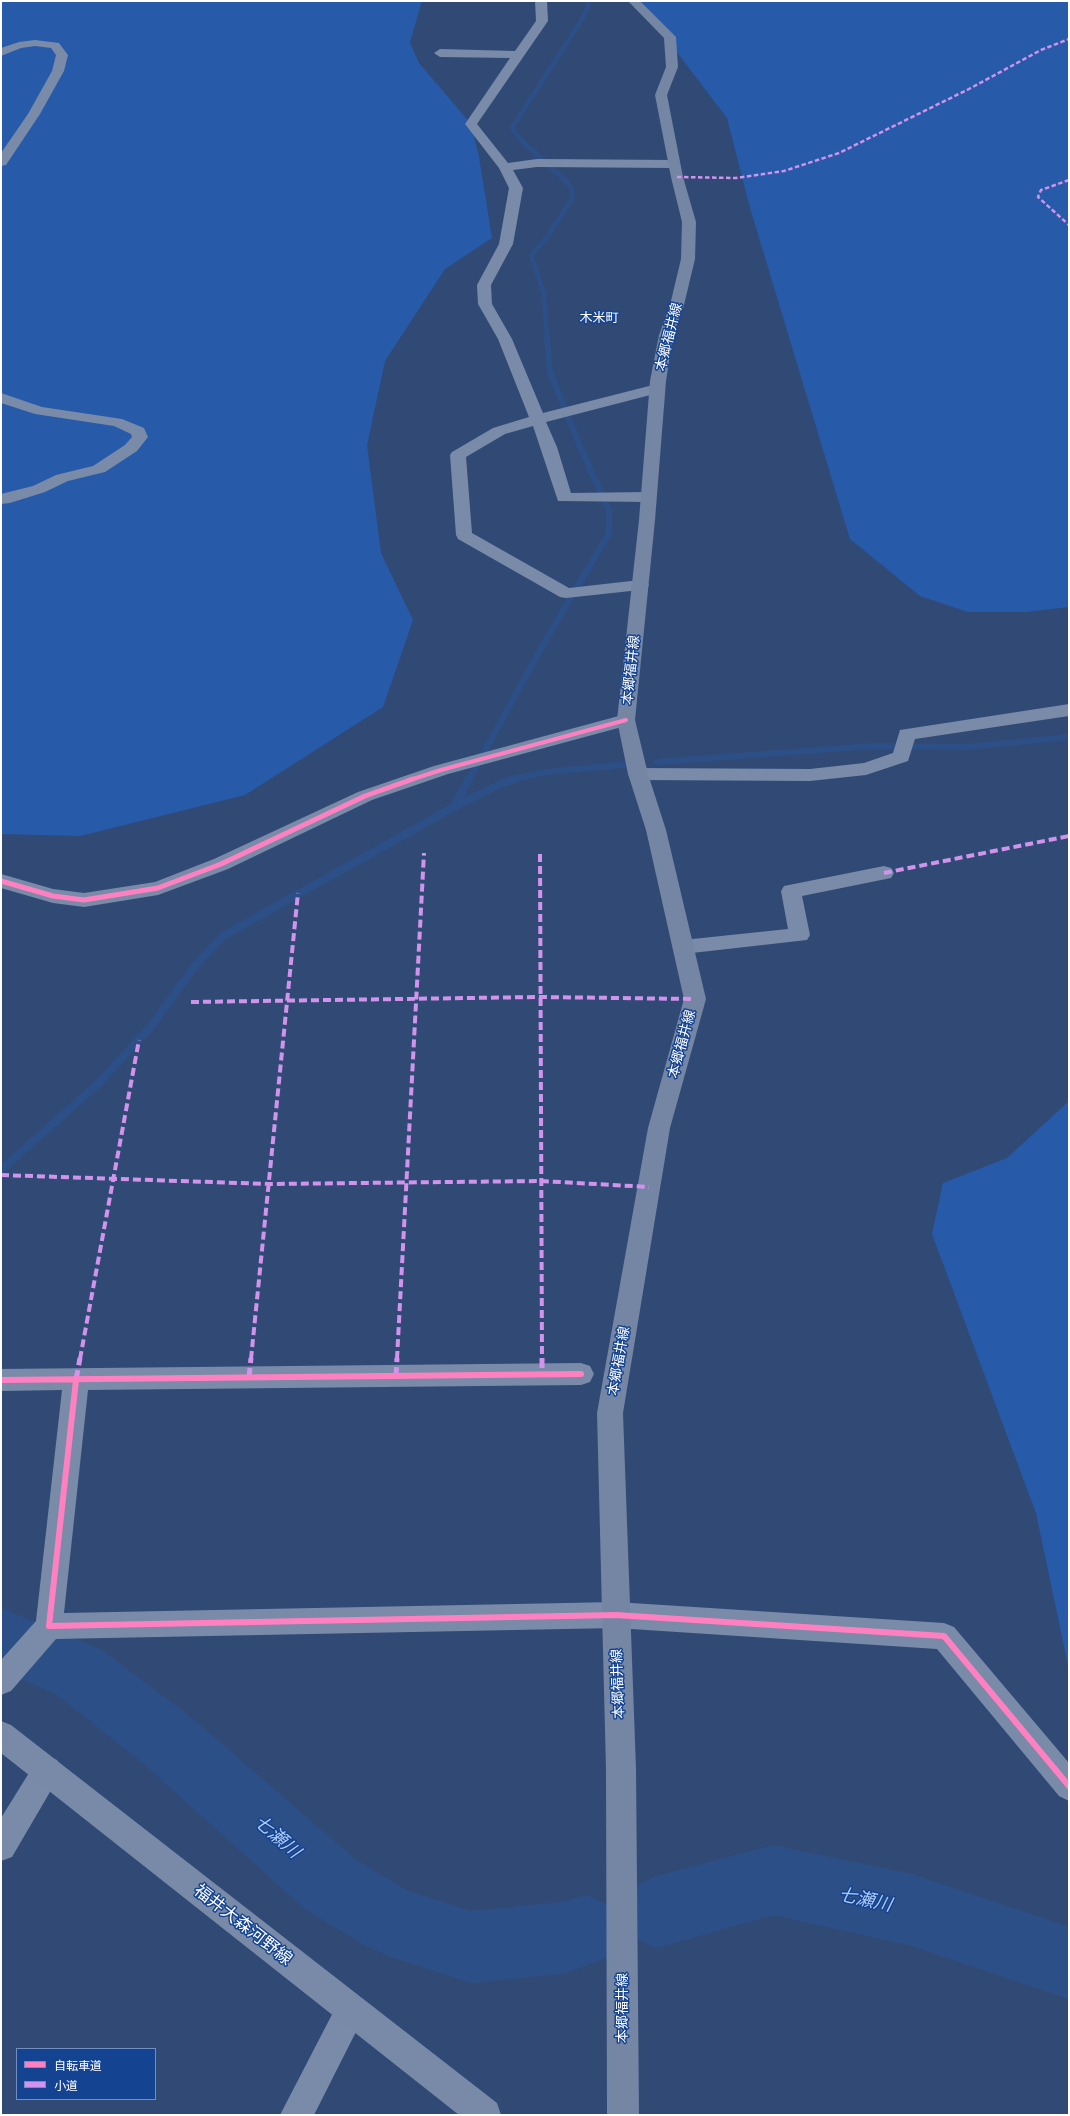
<!DOCTYPE html>
<meta charset="utf-8">
<style>
body{margin:0}
#map{position:relative;width:1070px;height:2116px;overflow:hidden;background:#314a75;font-family:Raleway,"Noto Sans JP",sans-serif}
canvas{display:block}
.frame{position:absolute;inset:0;border:2px solid #fff;pointer-events:none}
.legend{position:absolute;left:16px;top:2048px;width:140px;height:52px;box-sizing:border-box;background:#144392;border:1px solid #728ebe;margin:0;padding:5px 7px;list-style:none;font-size:12px;color:#fff}
.legend li{display:flex;align-items:center;gap:8px;height:20px}
.legend b{width:20px;border:1px solid #728ebe}
</style>
<div id="map">
<canvas width="1070" height="2116"></canvas>
<div class="frame"></div>
<ul class="legend">
<li><b style="height:5px;background:#ff80c0"></b>自転車道</li>
<li><b style="height:5px;background:#d193ec"></b>小道</li>
</ul>
</div>
<script>
const ctx = document.querySelector('canvas').getContext('2d');
ctx.lineJoin = 'round';
function fill(path, color) { ctx.fillStyle = color; ctx.fill(path, 'evenodd'); }
const poly = rows => new Path2D(rows.map(r => 'M' + r).join(''));
function strokePath(path, color, width, dash) { ctx.strokeStyle = color; ctx.lineWidth = width; ctx.lineCap = dash ? 'butt' : 'round'; ctx.setLineDash(dash || []); ctx.stroke(path); }
function drawText(font, color, halo, rows, align = 'center') {
  ctx.font = font + ' Raleway,"Noto Sans JP",sans-serif'; ctx.lineWidth = 3; ctx.setLineDash([]); ctx.textBaseline = 'middle'; ctx.strokeStyle = halo; ctx.fillStyle = color; for (const [text, x, y, turn = 0] of rows) {
    ctx.save(); ctx.translate(x, y); ctx.rotate((+turn || 0) * Math.PI / 180); ctx.textAlign = isNaN(turn) ? turn : align; if (halo) ctx.strokeText(text, 0, 0); ctx.fillText(text, 0, 0); ctx.restore();
  }
}
const green = poly([
 [1,1,422,1,410,42,419,63,471,124,479,157,492,238,445,269,385,361,367,445,381,553,413,620,383,707,245,795,80,836,1,834],
 [638,1,1069,1,1069,607,1026,612,968,612,920,596,850,539,750,208,727,118],
 [1069,1101,1069,1670,1036,1513,932,1234,943,1183,1007,1158]
]);
const streamFar2 = poly([
 [547,338,544,294,531,255,547,237,572,199,572,189,565,180,522,141,512,128,582,19,589,5,588,1]
]);
const streamFar1 = poly([
 [657,762,873,746,967,747,1069,737],
 [469,780,539,652,609,533,609,510,579,444,550,372,547,337],
 [512,780,538,773,629,764]
]);
const stream = poly([
 [454,807,469,779],
 [1,1170,99,1083,153,1024,194,967,223,936,454,807,503,783,515,779]
]);
const river = poly([
 [1,1608,102,1650,192,1718,355,1859,408,1891,471,1911,563,1902,586,1895,611,1906,622,1931,611,1956,563,1974,471,1983,391,1957,366,1946,305,1909,144,1764,56,1694,1,1670,1,1608],
 [773,1845,912,1874,1069,1927,1069,1999,912,1946,773,1915,657,1948,632,1937,621,1912,632,1887,657,1876,773,1845]
]);
const minor = poly([
 [535,1,547,1,548,21,477,124,508,163,537,159,674,160,680,164,674,168,537,167,513,170,523,188,513,244,491,285,492,304,512,339,543,413,657,384,662,386,665,389,662,392,546,422,557,447,571,493,648,492,654,494,656,497,654,500,648,502,558,501,533,426,505,434,466,457,472,533,569,588,640,580,646,581,649,585,646,589,640,590,566,598,560,597,458,539,456,535,450,455,452,452,493,428,529,417,498,339,478,304,477,285,499,244,509,188,499,168,465,124,510,58,440,57,434,53,440,49,515,51,536,21,535,1],
 [35,40,59,43,68,55,64,71,40,114,6,165,1,166,1,153,28,114,52,71,56,55,51,48,35,46,21,48,1,56,1,48,19,42,35,40],
 [1,393,42,407,122,419,144,428,148,437,137,451,105,472,68,481,45,492,10,503,1,504,1,494,33,486,56,475,93,466,125,445,132,437,131,434,114,426,35,414,1,403,1,393],
 [1069,704,1069,716,915,739,908,761,866,775,810,781,638,780,631,778,628,774,631,770,638,768,810,769,864,763,893,753,900,730,1069,704],
 [626,714,633,716,635,720,633,724,448,774,372,800,228,869,158,895,84,907,53,903,1,888,1,874,53,889,84,893,155,882,214,859,358,792,434,766,626,714],
 [884,866,891,868,894,873,891,878,802,896,810,935,807,940,683,954,676,952,673,947,676,942,683,940,788,929,781,891,784,886,884,866],
 [581,1363,590,1366,594,1374,590,1382,581,1385,88,1390,64,1613,616,1602,944,1623,954,1627,1069,1763,1069,1801,1059,1796,937,1649,616,1628,56,1639,11,1691,1,1695,1,1660,36,1621,62,1390,1,1391,1,1369,581,1363],
 [47,1756,57,1760,62,1770,57,1780,12,1857,1,1861,1,1818,37,1760,47,1756],
 [351,1994,362,1999,367,2010,314,2115,280,2115,340,1999,351,1994]
]);
const secondary = poly([
 [628,1,640,1,676,37,678,67,667,95,683,177,696,222,695,259,684,305,673,335,666,381,655,520,635,720,648,774,666,830,706,999,670,1128,623,1413,636,1769,639,2115,607,2115,606,1769,597,1413,648,1128,684,999,646,830,628,774,617,720,639,520,650,381,659,335,670,305,681,259,682,222,671,177,655,95,666,67,664,38,628,1]
]);
const primary = poly([
 [1,1721,11,1725,497,2103,501,2115,459,2115,1,1753,1,1721]
]);
const quietFar2 = poly([
 [677,177,736,178,784,171,839,153,969,89,1041,50,1069,39],
 [1069,180,1041,190,1038,197,1069,225]
]);
const quietFar1 = poly([
 [540,854,542,1359],
 [884,873,1069,836],
 [191,1002,540,997,695,999],
 [1,1175,269,1184,541,1181,649,1187],
 [80,1359,139,1040],
 [251,1359,298,893],
 [397,1359,424,853]
]);
const quiet = poly([
 [542,1358,542,1376],
 [396,1377,397,1358],
 [249,1378,251,1358],
 [76,1380,80,1358]
]);
const cyclewayFar2 = poly([
 [410,780,441,770,626,720]
]);
const cyclewayFar1 = poly([
 [1,881,53,896,84,900,158,888,221,864,365,796,413,779]
]);
const cycleway = poly([
 [1,1380,581,1374],
 [76,1380,49,1626,616,1615,944,1636,1069,1786]
]);
const farQuarternames = [
 ["木米町",599,318]
];
const streetNames = [
 ["本郷福井線",669,337,-76],
 ["本郷福井線",631,670,-84],
 ["本郷福井線",682,1044,-75],
 ["本郷福井線",619,1361,-80],
 ["本郷福井線",618,1684,-92],
 ["本郷福井線",623,2008,-90]
];
const nearStreetnames = [
 ["福井大森河野線",243,1925,38]
];
const nearWaternames = [
 ["七瀬川",277,1837,41],
 ["七瀬川",865,1900,12]
];
fill(green, '#275aa9');
strokePath(streamFar2, '#2d4f88', 4.5);
strokePath(streamFar1, '#2d4f88', 6);
strokePath(stream, '#2d4f88', 8);
fill(river, '#2d4f88');
fill(minor, '#798ba8');
fill(secondary, '#7586a4');
fill(primary, '#788aa7');
strokePath(quietFar2, '#d193ec', 2.5, [4.5, 2.5]);
strokePath(quietFar1, '#d193ec', 4, [8, 4]);
strokePath(quiet, '#d193ec', 5, [10, 5]);
strokePath(cyclewayFar2, '#ff80c0', 4);
strokePath(cyclewayFar1, '#ff80c0', 5);
strokePath(cycleway, '#ff80c0', 6);
drawText('13px', '#fff', '#144392', farQuarternames);
drawText('14px', '#fff', '#144392', streetNames);
drawText('17px', '#fff', '#144392', nearStreetnames);
drawText('italic 18px', '#aecbf8', '#144392', nearWaternames);
</script>
